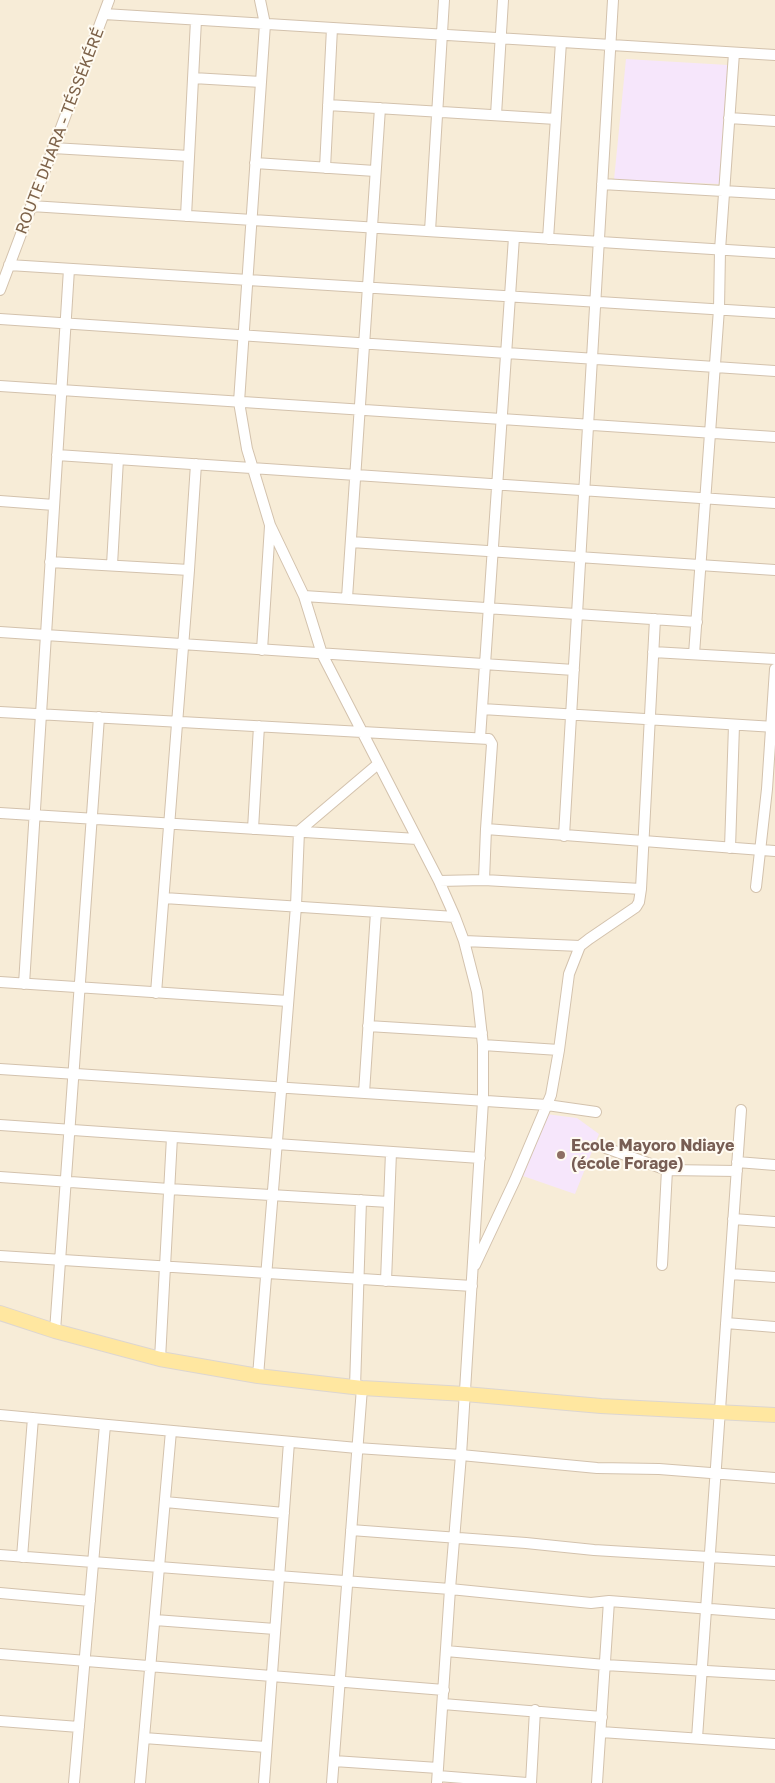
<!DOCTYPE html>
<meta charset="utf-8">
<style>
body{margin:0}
canvas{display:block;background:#fef9ea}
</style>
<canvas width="775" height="1783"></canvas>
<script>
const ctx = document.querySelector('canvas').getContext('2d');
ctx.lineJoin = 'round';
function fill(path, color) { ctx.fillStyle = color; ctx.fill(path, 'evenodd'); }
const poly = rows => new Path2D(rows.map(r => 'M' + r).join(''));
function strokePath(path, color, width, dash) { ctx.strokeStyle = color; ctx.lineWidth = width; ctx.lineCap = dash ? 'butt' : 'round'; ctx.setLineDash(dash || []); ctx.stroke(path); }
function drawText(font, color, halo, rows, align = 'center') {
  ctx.font = font + ' "Golos Text",sans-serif'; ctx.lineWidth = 4; ctx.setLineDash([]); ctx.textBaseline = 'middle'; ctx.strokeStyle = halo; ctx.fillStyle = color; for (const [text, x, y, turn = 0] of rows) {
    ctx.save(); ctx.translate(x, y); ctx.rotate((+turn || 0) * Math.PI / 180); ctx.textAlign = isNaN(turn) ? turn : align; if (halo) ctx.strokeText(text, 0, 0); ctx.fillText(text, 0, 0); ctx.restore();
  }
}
const residential = poly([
 [0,0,775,0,775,1783,0,1783]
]);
const education = poly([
 [626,59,728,65,720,184,614,180],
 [546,1114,577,1118,599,1134,575,1194,523,1176]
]);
const minor = poly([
 [260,0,265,24,239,402,247,449,270,525,304,596,322,654,439,881,455,917,464,941,477,992,483,1045,483,1101,461,1455,450,1589,437,1783],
 [104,14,775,55],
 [193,78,261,82],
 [328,105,556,119],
 [496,115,503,0],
 [729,118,775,121],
 [53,148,189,156],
 [255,163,375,171],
 [325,168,332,28],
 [602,184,775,194],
 [31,206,775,253],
 [186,216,196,20],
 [430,231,444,0],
 [548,239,561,42],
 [9,265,775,313],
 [0,290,109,0],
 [0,319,775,371],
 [0,386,775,437],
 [57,455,775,503],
 [0,501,54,505],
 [351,542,775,570],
 [50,562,189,570],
 [112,565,118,459],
 [304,596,697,622],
 [347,598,380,108],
 [0,632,574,670],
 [262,650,270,526],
 [653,652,775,659],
 [694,654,719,309,720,250,734,53],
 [482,709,775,727],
 [0,712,489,739,492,744,486,829,484,880],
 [480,738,514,237],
 [0,813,417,839],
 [253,829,259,726],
 [486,829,775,851],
 [564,836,613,0],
 [730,848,734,725],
 [439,881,484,880,641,889],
 [756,887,767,789,775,669],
 [164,898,455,917],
 [464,941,580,946],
 [0,982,288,1001],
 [24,984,69,269],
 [156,993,189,570,196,464],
 [368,1026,482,1033],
 [483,1045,559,1050],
 [0,1069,547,1105,596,1112],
 [364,1093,376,912],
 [0,1125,480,1158],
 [606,1148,667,1170,737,1171],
 [737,1162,775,1165],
 [0,1177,169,1189,389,1202],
 [733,1219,775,1222],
 [0,1256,472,1286],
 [475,1265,515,1180,551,1095,559,1050,569,974,580,946,589,939,636,907,639,902,641,889,655,619],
 [662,1265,667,1170],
 [730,1274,775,1277],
 [386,1281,391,1152],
 [726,1323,775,1327],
 [55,1331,99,717],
 [160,1359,172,1137],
 [258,1376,296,906,299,831,378,764],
 [355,1387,361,1200],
 [0,1415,357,1448,461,1455,597,1468,659,1469,775,1478],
 [165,1502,284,1513],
 [351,1530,526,1543,594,1550,775,1561],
 [0,1555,450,1589,591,1603,609,1601,775,1614],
 [22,1557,33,1418],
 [0,1593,90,1601],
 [155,1620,275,1629],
 [446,1651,605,1665,775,1675],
 [0,1654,444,1690],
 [443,1704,602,1717],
 [0,1721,79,1727],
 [601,1732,775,1744],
 [144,1738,266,1747],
 [697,1738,741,1110],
 [334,1761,438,1768],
 [438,1776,527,1783],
 [74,1783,105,1425],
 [140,1783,171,1431],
 [264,1783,289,1442],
 [332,1783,362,1388],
 [531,1783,535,1710],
 [597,1783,609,1601]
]);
const major = poly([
 [0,1313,55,1331,160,1359,258,1376,362,1388,465,1394,601,1406,775,1415]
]);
const markers = [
 [561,1155,5,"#8d6e63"]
];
const streetNames = [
 ["ROUTE DHARA - TÉSSÉKÉRÉ",60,131,-69]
];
const educationNames = [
 ["Ecole Mayoro Ndiaye",571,1146],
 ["(école Forage)",571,1164]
];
fill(residential, '#f7ecd7');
fill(education, '#f6e6fb');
strokePath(minor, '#d3c2ad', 12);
strokePath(major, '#ddd6d0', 16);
strokePath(minor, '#fff', 10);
strokePath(major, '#ffe7a0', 14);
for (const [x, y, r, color] of markers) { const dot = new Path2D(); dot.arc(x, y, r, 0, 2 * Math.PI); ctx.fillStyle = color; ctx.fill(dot); strokePath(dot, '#fffbf2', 2); }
drawText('16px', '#7d6249', '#fffbf2', streetNames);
drawText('bold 16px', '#785e54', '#fffbf2', educationNames, 'left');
</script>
